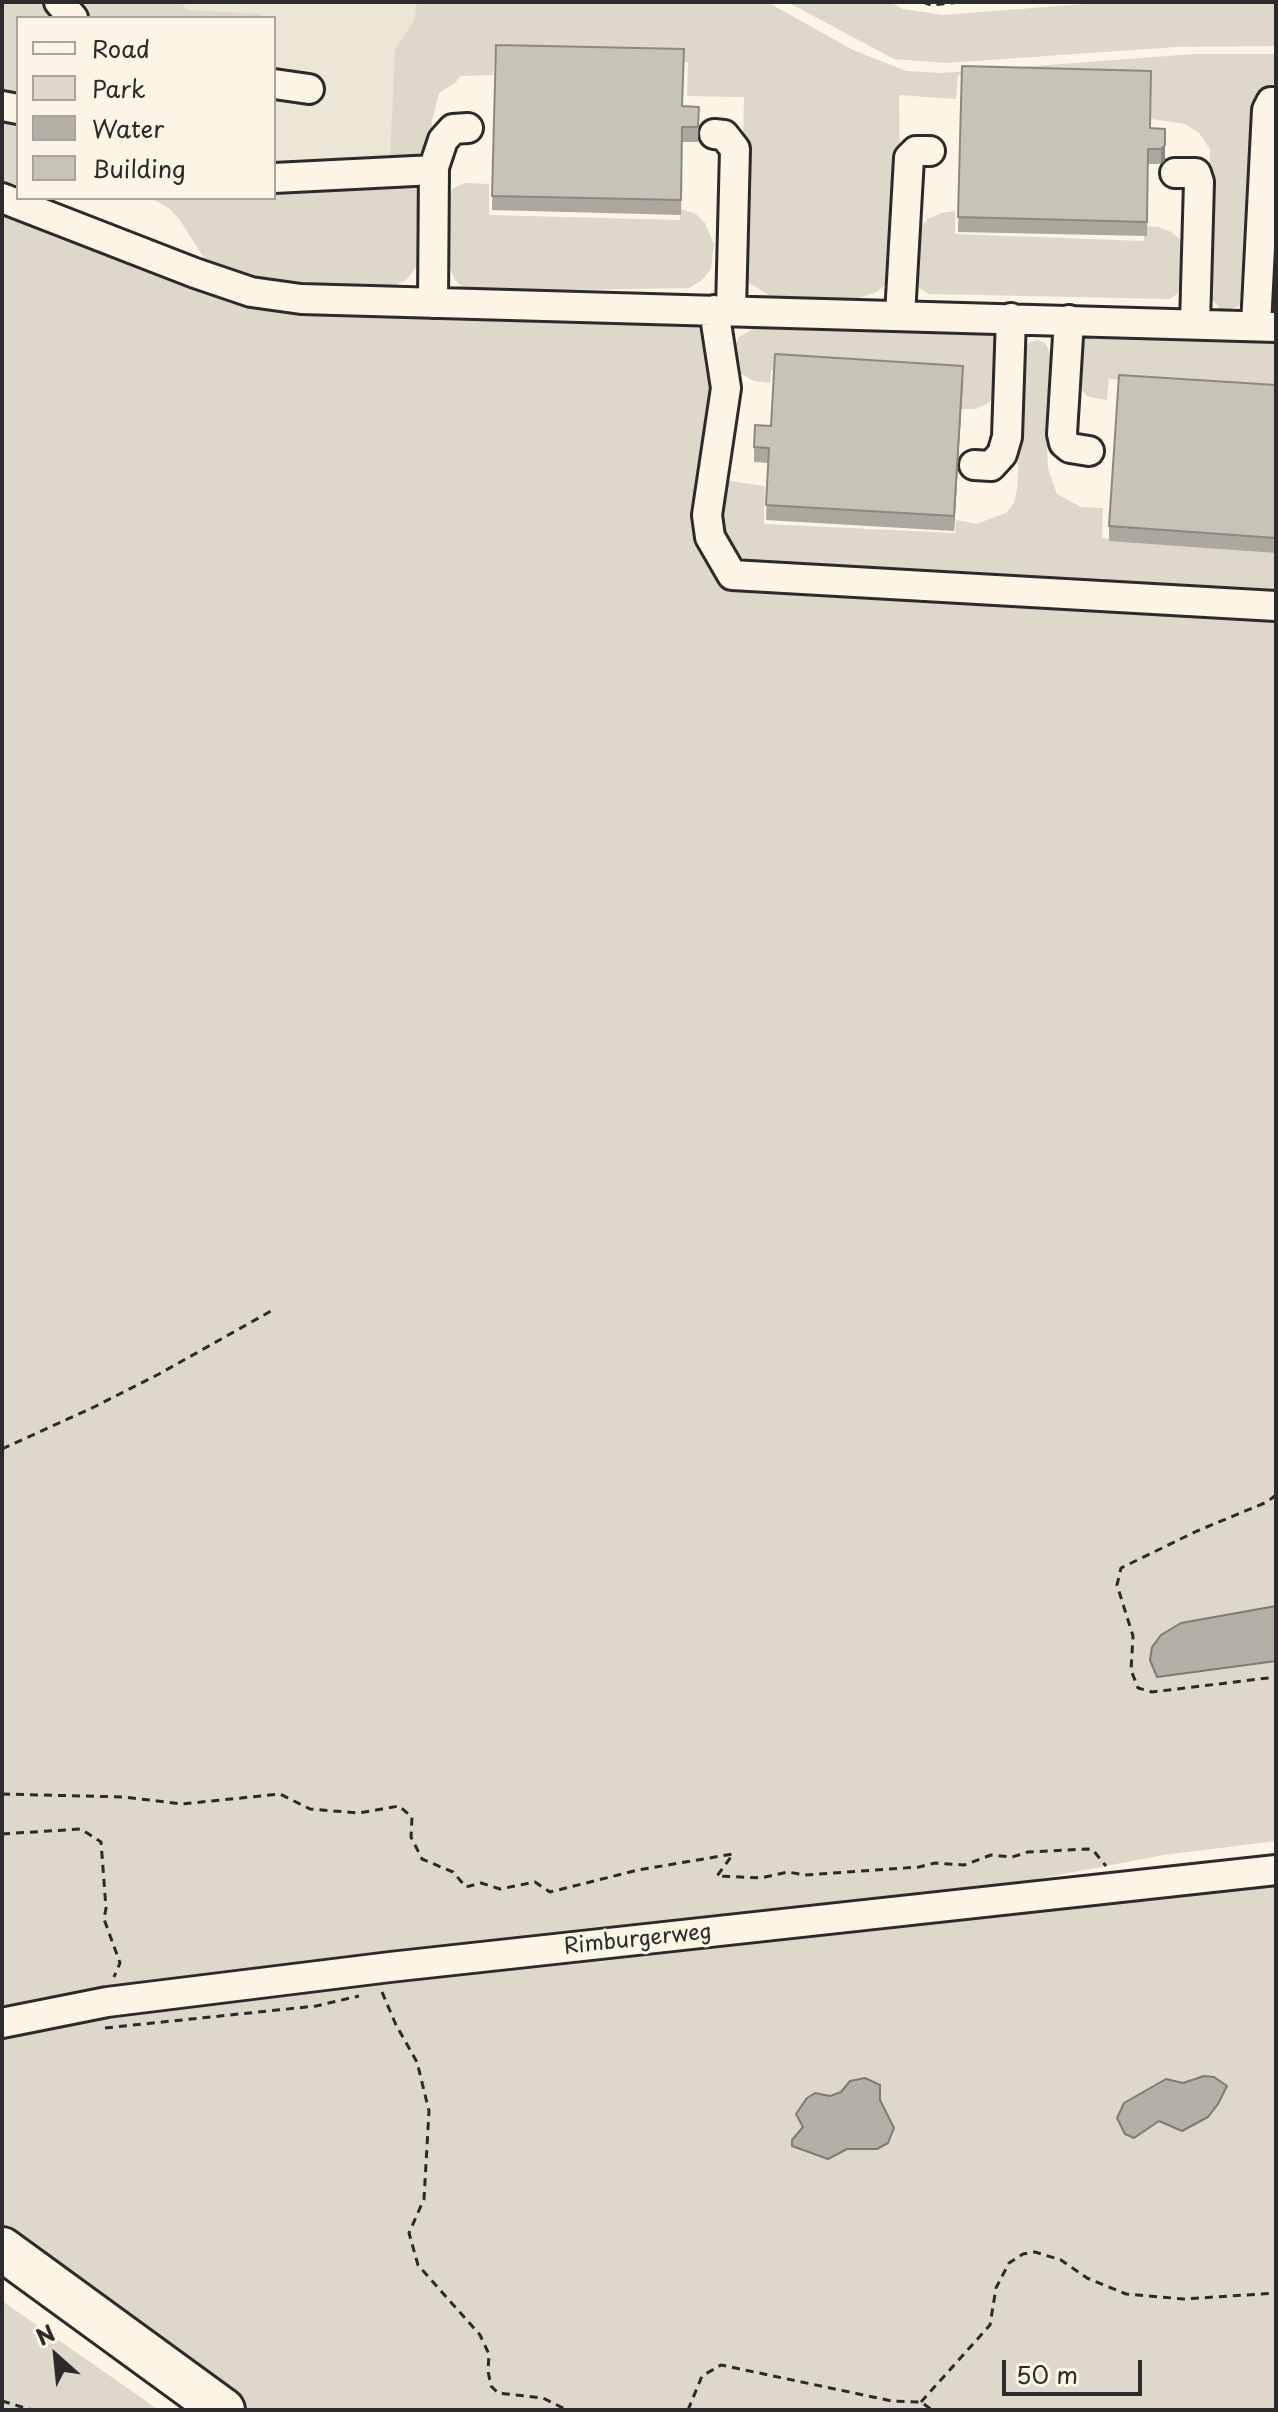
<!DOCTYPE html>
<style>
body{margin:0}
#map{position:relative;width:1278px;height:2412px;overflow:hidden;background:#fcf5e5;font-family:"Playpen Sans",sans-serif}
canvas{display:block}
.frame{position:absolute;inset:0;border:4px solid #2b2b2b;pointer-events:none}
.legend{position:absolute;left:16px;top:16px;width:260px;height:184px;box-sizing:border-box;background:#fcf5e5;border:2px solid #a8a49b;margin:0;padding:10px 14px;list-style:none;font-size:24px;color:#2b2b2b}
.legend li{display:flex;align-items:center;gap:16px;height:40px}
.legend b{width:40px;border:2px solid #a8a49b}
.north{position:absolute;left:16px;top:2316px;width:80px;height:80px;-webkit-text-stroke:6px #fcf5e5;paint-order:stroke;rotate:333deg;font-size:22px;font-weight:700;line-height:32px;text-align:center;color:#2b2b2b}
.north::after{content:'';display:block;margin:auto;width:28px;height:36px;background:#2b2b2b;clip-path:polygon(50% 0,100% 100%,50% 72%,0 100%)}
.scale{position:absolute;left:1002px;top:2360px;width:140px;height:36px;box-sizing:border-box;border:4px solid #2b2b2b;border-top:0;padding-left:10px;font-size:24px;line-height:28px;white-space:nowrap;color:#2b2b2b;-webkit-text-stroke:6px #fcf5e5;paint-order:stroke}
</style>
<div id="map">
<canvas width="1278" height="2412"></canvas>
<div class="frame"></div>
<ul class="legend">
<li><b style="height:10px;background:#fcf5e5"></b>Road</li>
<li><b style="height:22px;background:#ded8ca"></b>Park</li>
<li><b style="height:22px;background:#b4b0a5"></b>Water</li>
<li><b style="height:22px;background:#c8c3b7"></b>Building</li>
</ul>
<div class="north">N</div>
<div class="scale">50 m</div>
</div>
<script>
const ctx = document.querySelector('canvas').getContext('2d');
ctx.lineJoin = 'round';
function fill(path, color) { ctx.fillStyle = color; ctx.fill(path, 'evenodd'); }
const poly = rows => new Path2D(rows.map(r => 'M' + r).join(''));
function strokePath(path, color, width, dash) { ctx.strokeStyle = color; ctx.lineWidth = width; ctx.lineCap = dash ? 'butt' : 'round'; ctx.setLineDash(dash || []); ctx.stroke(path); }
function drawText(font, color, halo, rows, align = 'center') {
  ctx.font = font + ' "Playpen Sans",sans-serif'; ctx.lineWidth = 6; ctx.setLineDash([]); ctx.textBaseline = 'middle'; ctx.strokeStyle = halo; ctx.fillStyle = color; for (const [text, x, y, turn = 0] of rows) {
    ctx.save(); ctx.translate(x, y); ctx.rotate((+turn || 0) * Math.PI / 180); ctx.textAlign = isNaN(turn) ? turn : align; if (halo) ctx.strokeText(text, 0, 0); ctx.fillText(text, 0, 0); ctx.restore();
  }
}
const built = poly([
 [2,2,422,2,405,163,274,169,274,18,18,18]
]);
const green = poly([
 [2,2,180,2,187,10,260,14,262,18,18,18,18,107,2,101],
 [417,2,767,2,853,50,906,71,941,73,1194,54,1276,54,1276,82,1263,90,1257,102,1249,297,1243,305,1231,309,1220,309,1210,297,1205,267,1210,149,1199,133,1185,124,1151,119,1150,81,958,75,956,99,899,95,901,250,891,280,877,292,859,298,803,300,772,297,749,283,740,258,744,97,687,96,688,62,495,58,493,75,460,76,456,82,439,93,432,121,431,160,390,159,395,50,414,21],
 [787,2,890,2,903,9,943,15,1109,2,1276,2,1276,46,1176,47,946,63,894,59],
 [2,119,18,122,18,185,2,182],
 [426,182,422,260,406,280,391,288,291,289,204,258,179,219,170,209,151,198,274,198,274,187],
 [464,183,489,184,489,215,680,220,681,209,696,214,705,223,714,244,711,269,702,280,689,288,504,291,465,289,455,280,447,262,444,217,452,189],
 [2,209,257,306,674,318,701,326,711,340,712,348,704,523,723,573,1276,613,1276,1841,1164,1855,979,1890,2,2010],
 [955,211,955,234,1144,241,1144,226,1159,227,1171,232,1179,238,1183,246,1182,283,1177,294,1170,299,929,294,919,288,913,280,918,230,928,219,941,213],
 [768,321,992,327,1000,337,996,396,987,404,976,409,961,409,961,378,771,370,770,383,754,381,741,374,732,356,734,347,740,336],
 [1083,335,1276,336,1276,392,1109,379,1107,400,1094,398,1087,396,1079,387,1078,344],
 [1038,340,1045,343,1052,356,1047,445,1048,469,1057,494,1081,507,1103,508,1102,538,1276,553,1276,601,737,563,714,520,723,476,730,481,765,486,764,524,955,533,956,520,976,524,1006,513,1014,503,1017,489,1025,354,1028,343],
 [1276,1874,1276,2410,244,2410,2,2236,2,2031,49,2020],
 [2,2301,139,2396,158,2410,2,2410]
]);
const water = poly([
 [1276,1606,1276,1661,1157,1677,1150,1660,1152,1647,1161,1635,1181,1623,1276,1606],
 [1204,2076,1214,2077,1227,2086,1218,2104,1208,2117,1182,2131,1159,2121,1134,2138,1125,2134,1117,2118,1124,2103,1166,2079,1183,2083,1204,2076],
 [865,2078,880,2085,880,2100,894,2128,888,2143,877,2149,847,2149,828,2159,792,2146,792,2140,803,2127,796,2114,807,2098,815,2093,830,2096,841,2092,850,2081,865,2078]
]);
const path = poly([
 [923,2,931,5,962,2],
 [2,1449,94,1407,159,1374,271,1311],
 [1276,1495,1267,1502,1197,1531,1121,1568,1117,1585,1133,1636,1131,1670,1138,1688,1152,1692,1276,1677],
 [2,1794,124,1797,182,1804,280,1794,310,1809,359,1813,399,1806,412,1817,411,1837,422,1859,453,1872,466,1887,481,1883,500,1889,535,1882,550,1892,638,1870,733,1854,717,1876,761,1878,788,1872,805,1875,919,1867,935,1863,964,1865,991,1855,1012,1857,1028,1852,1088,1849,1093,1850,1106,1866],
 [2,1834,81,1829,101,1842,106,1908,104,1919,120,1963,114,1977],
 [382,1992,396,2025,417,2062,429,2111,424,2199,409,2233,418,2265,480,2335,489,2354,488,2371,491,2386,498,2393,543,2398,567,2410],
 [105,2028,316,2006,359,1996],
 [2,2401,32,2410],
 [921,2402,990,2325,996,2288,1009,2263,1023,2254,1035,2252,1061,2260,1087,2278,1126,2294,1184,2299,1276,2293],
 [688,2410,702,2376,721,2365,892,2401,921,2402,932,2410]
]);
const minor = poly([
 [59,2,73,18],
 [274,84,309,89],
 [2,106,18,109],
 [714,134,724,135,735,149,731,310],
 [1175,173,1196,173,1199,182,1195,324],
 [274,178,434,170],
 [2,198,195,273,251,292,301,299,1276,327],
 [433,303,434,167,443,140,453,129,468,128],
 [714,310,726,388,707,515,710,537,732,575,1276,606],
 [900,315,909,158,916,151,930,151],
 [1069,320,1062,434,1064,443,1070,448,1089,451],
 [1256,326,1267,110,1271,102,1276,102],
 [974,465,991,466,1002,454,1007,437,1011,318],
 [2,2023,107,2002,390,1967,1276,1870]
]);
const highway = poly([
 [2,2249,223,2410]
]);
const wall = poly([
 [496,45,683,106,699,107,698,142,682,142,681,215,492,210],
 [962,66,1150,128,1165,129,1165,160,1161,164,1148,164,1147,236,958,232],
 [963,380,954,531,766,520,768,463,754,462,754,447,771,426],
 [1276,385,1276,553,1109,541,1109,526]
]);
const shadedWall = poly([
 [1165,129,1165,160,1161,164,1161,149],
 [963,366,963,380,954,531,954,516]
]);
const building = poly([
 [496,45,684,49,682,106,699,107,698,127,682,127,681,200,492,196,496,45],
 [962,66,1151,71,1150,128,1165,129,1165,145,1161,149,1148,149,1147,222,958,217,962,66],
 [775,354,963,366,954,516,766,505,769,448,754,447,755,425,771,426,775,354],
 [1119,375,1276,385,1276,538,1109,526,1119,375]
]);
const streetNames = [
 ["Rimburgerweg",638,1940,-6]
];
fill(built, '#ece6d7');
fill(green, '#ded8ca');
fill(water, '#b4b0a5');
strokePath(water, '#7d7b74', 2);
strokePath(minor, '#2b2b2b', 34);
strokePath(highway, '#2b2b2b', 48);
strokePath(path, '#2b2b2b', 3, [8, 6]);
strokePath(minor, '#fcf5e5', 28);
strokePath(highway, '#fcf5e5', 42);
fill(wall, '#aca89d');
fill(shadedWall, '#8c8880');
fill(building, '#c8c3b7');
strokePath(building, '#8c8880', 2);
drawText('22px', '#2b2b2b', '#fcf5e5', streetNames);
</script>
